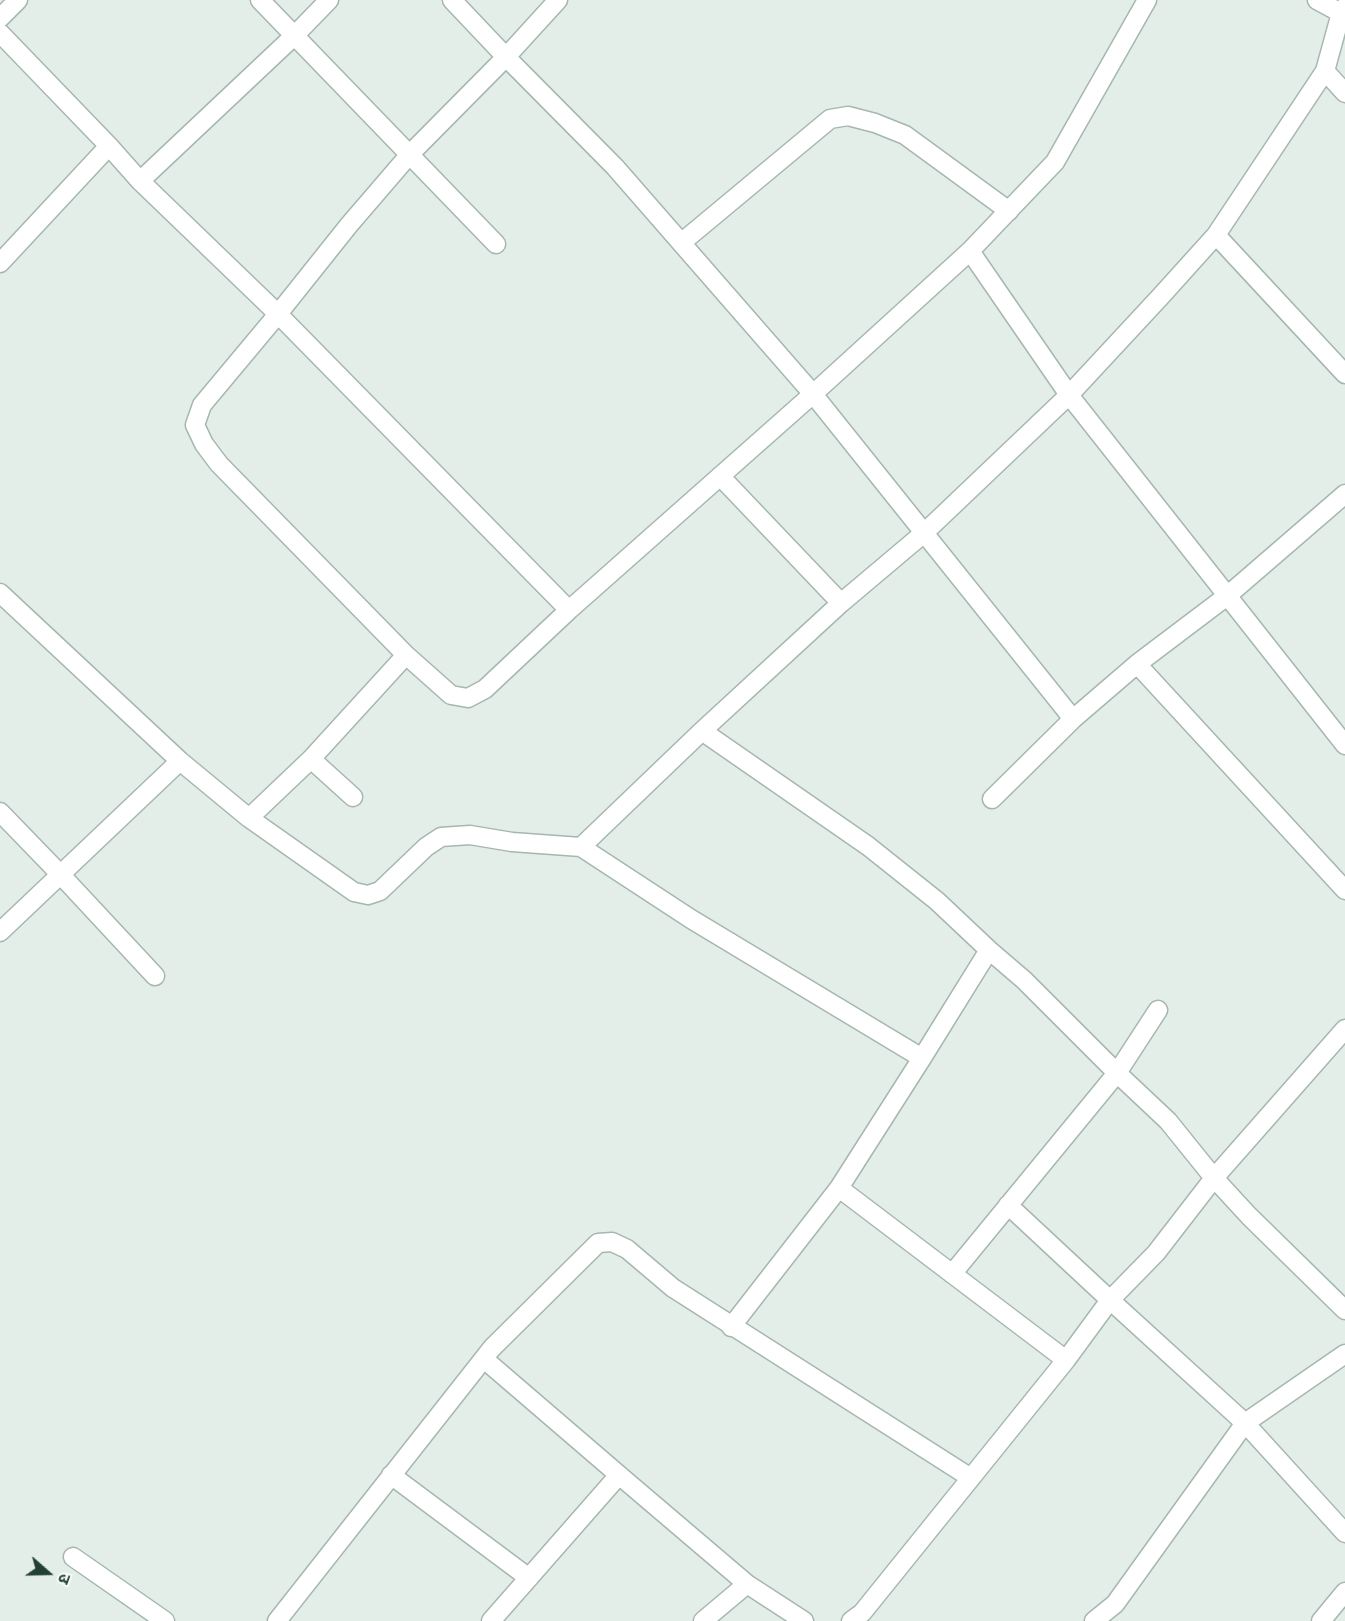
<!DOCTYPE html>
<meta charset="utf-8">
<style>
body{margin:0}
#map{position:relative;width:1345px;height:1621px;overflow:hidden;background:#e4eee9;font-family:"Exo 2","Noto Sans Devanagari",sans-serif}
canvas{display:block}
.north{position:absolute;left:18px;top:1543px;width:60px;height:60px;-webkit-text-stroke:4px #f5faf7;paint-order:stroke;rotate:110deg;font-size:16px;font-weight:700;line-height:24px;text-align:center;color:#234037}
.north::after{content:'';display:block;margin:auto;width:21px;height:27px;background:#234037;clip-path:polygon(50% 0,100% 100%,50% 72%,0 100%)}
</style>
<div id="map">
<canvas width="1345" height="1621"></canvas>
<div class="north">उ</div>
</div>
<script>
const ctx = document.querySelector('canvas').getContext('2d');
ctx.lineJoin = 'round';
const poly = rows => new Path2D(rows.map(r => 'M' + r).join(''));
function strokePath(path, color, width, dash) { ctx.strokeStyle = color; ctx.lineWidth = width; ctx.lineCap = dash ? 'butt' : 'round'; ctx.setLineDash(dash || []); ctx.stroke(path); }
const minor = poly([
 [260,0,496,244],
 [452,0,506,57,615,167,813,394,1073,719],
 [558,0,506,57,410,154,349,225,278,314,202,405,195,425,204,444,219,464,406,655,451,695,468,698,485,689,569,610,813,394,970,251,1055,162,1147,0],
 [1317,0,1341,13],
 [0,18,18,0],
 [0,33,109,146,140,181,278,314,569,610],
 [1325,71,1345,93],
 [140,181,295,35,329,0],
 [1216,235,1345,374],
 [681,243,830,119,848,116,875,123,905,135,1009,211],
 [970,251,1069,395,1345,745],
 [0,263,109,146],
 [720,476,841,603],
 [0,593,180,761,249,818,354,892,368,895,380,891,426,847,441,837,470,835,512,842,581,847,691,919,922,1058],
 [1137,664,1345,890],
 [702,731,868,846,937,901,989,950,1024,980,1117,1073,1168,1121,1214,1178,1249,1216,1345,1310],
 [311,759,353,797],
 [992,799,1073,719,1137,664,1227,596,1345,494],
 [0,812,60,874,155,976],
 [249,818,311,759,406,655],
 [581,847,702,731,841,603,924,533,1069,395,1161,296,1216,235,1325,71,1341,13,1345,7],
 [0,932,180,761],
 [839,1188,1066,1360],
 [1008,1205,1110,1300,1245,1423,1345,1533],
 [952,1274,1117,1073,1158,1010],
 [731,1327,839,1188,922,1058,989,950],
 [484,1359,619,1475],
 [391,1475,529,1578],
 [73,1557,165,1621],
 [277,1621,492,1348,598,1243,612,1242,627,1249,673,1288,971,1478],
 [491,1621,619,1475,747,1584,804,1621],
 [703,1621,747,1584],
 [851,1621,862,1613,1066,1360,1110,1300,1156,1253,1214,1178,1345,1029],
 [1094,1621,1115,1604,1245,1423,1345,1354],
 [1321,1621,1345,1592]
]);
strokePath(minor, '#a6b6b0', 21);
strokePath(minor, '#fff', 18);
</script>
